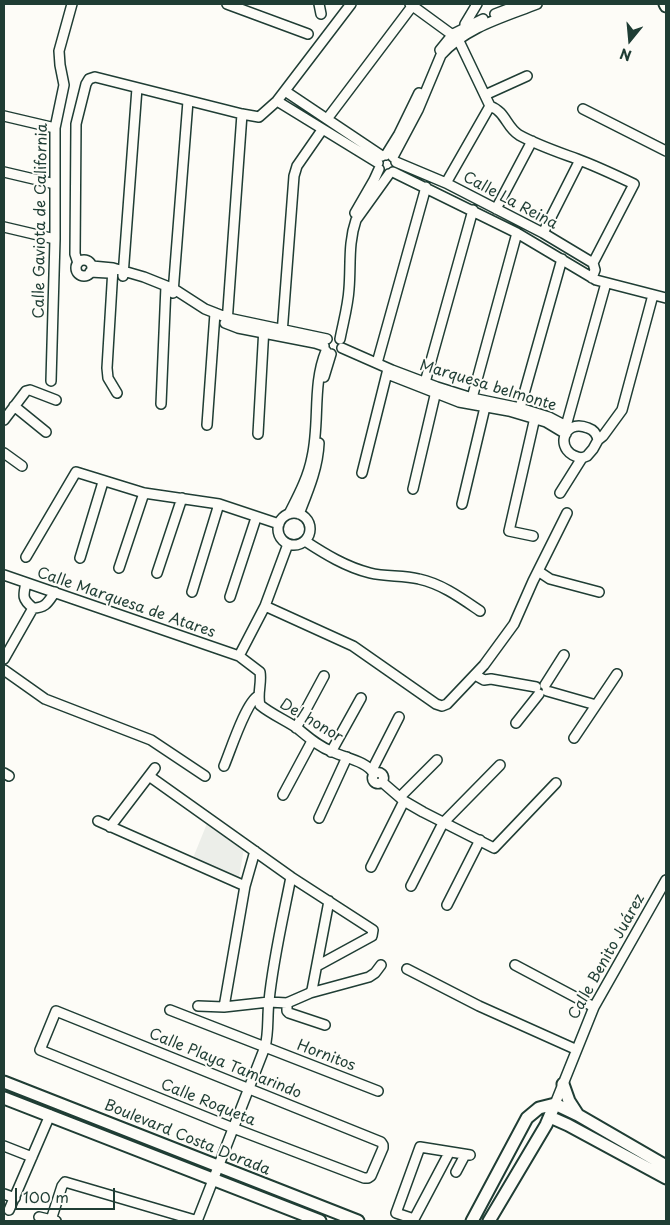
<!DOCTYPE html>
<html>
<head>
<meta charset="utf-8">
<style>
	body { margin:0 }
	#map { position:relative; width:670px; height:1225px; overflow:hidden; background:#fdfcf7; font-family:"Playpen Sans",sans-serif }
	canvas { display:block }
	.frame { position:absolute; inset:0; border:5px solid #1f3d34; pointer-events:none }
	.north { position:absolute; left:605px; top:15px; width:50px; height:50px; -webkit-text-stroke:4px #fdfcf7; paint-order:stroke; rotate:197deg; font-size:14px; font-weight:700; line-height:20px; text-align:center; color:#1f3d34 }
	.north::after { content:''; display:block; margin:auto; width:18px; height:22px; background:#1f3d34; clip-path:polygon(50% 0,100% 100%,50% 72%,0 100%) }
	.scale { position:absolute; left:15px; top:1188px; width:100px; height:22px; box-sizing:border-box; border:2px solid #1f3d34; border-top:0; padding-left:6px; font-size:15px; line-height:18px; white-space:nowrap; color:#1f3d34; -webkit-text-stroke:4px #fdfcf7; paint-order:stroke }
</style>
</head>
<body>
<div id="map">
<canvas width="670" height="1225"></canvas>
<div class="frame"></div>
<div class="north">N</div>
<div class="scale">100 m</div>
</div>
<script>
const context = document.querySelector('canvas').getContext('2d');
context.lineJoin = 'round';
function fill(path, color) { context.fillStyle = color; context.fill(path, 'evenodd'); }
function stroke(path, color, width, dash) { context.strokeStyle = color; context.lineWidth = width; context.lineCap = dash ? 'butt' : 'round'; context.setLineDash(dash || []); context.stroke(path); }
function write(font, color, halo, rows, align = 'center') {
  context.font = font + ' "Playpen Sans",sans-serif'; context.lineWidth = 4; context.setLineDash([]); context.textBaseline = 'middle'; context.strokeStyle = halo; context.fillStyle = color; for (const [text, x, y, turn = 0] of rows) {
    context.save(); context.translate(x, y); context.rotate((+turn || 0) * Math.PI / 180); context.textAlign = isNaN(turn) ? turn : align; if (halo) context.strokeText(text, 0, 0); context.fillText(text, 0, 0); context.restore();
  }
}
fill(new Path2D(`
	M208 821 244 848 239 878 193 858Z`), '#eceee9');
const minor = new Path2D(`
	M227 4 308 34
	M319 4 321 14
	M410 4 458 39 490 106C506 112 506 127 519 135 537 145 558 152 577 159 596 166 615 175 634 184L593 263
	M495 14 521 4
	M465 27V24L477 4
	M440 50 453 34 483 19
	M285 91 382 156
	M485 95 527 76
	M277 101 378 163
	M583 109 666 151
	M4 116 55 128
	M327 119 413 5
	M386 155 399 134 419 93
	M393 157 418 110 441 55C466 27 504 17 537 4
	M396 162 446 183 543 233 593 263 595 270 592 278
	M4 172 55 184
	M393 172 517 233 596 280 666 298
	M446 183 490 106
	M496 209 532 141
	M355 213 374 180 379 169
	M4 227 55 239
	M543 233 580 160
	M76 268a8 8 0 1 1 16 0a8 8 0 1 1-16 0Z
	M78 263 75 254 76 124 86 84 89 79 95 77 242 114 259 117 277 101 351 4
	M92 266 113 268 144 277 174 289 205 309 228 318 327 339
	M113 268 107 368 108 378 117 393
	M90 272 108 273
	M123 276 137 88
	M173 293 188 101
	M225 323 238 328 315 343 324 346
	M227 323 242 114
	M282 334 294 176 297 166 322 130
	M340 339C343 323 348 306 349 289 351 265 348 243 356 220L389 174
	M342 348 392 370 437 387 472 398 520 408 549 417 570 428
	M377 363 426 187
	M390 375 459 402 509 411 546 422 566 434
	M324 377 331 354
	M51 381 55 239V128L64 85 60 65 59 51 72 4
	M424 386 473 210
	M472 398 517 233
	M161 404 166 286
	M14 406 46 432
	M520 408 562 259
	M4 420 26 391 30 390 56 400
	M207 425 215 313
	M566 426 606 283
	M258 434 264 327
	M4 453 22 466
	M582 458C553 454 562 417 588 428 594 430 597 434 598 440
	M362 473 388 369
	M413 489 437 387
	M560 493 582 458 587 456 593 449 598 440 603 436 622 410 653 295
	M462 504 486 403
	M278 529a16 16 0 1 1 32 0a16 16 0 1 1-32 0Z
	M289 514C298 496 308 478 312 457 320 422 312 385 326 351
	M299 514C308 491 318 468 319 443
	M533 536 509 531 536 413
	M305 541C325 554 346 567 370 573 386 577 403 575 419 579 442 584 461 598 480 611
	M26 557 76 472 144 493 219 504 279 524
	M80 558 103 482
	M119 568 144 493
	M538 571 550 579 599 592
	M157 573 182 498
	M4 575 239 656 260 672C262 683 257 694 260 705 271 714 285 720 297 728 308 737 319 747 333 752 345 758 367 761 374 774
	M26 583C23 596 22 599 33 608 46 608 48 602 55 592
	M192 592 219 504
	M230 597 256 518
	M265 606 353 646 436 704 442 706 447 704 484 665 514 624 533 581 567 513
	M239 656 265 606 288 544
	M4 659 33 608
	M4 670 45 699 151 740 205 776
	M475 675 484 680 491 679 536 687
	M545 685 564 655
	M547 691 596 705
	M516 723 539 694
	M296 728 324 676
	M574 738 617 674
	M331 752 361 698
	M224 766C230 752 246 702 258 696
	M372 770 399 717
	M372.5 778a5.5 5.5 0 1 1 11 0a5.5 5.5 0 1 1-11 0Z
	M4 773 9 776
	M149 776 291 877 373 930 372 936 317 966
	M382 782 404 801 423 812 494 848 556 783
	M283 795 312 741
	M400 797 437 760
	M319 818 347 757
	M98 821 245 886
	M110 827 155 768
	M371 867 404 801
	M411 886 443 823 500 765
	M447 905 480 840
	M515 965 594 1007
	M407 969 479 1006 575 1049
	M310 993 312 990 329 901
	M287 1003V1011L289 1013 325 1025
	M198 1006 224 1007 269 1002 287 1003 310 993 369 977 375 973 381 965
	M224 1007 245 886 255 851
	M170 1010 378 1091
	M56 1011 381 1142 383 1145V1148L371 1176 368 1178H364L233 1128 40 1050Z
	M555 1104 594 1007 666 880
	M4 1146 32 1157
	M456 1172 465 1155
	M4 1194 15 1198
	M9 1210 50 1115
	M39 1217 56 1221
	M414 1219 396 1213 420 1147 470 1155
	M51 1220 62 1186 65 1182 198 1221
	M197 1221 265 1047C269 1032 267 1017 269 1001 273 960 283 918 291 877
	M413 1221 449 1153`);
const major = new Path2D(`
	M665 4 666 6
	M4 1082 358 1221
	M563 1084 569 1101 578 1115
	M4 1098 320 1221
	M555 1104 578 1115 666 1166
	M550 1117 568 1125 666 1178
	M472 1221 527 1118 539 1108 555 1104
	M489 1221 546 1125 555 1104`);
stroke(minor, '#1f3d34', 12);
stroke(major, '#1f3d34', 15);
stroke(minor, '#fdfcf7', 9);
stroke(major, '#fdfcf7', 11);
write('15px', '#1f3d34', '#fdfcf7', [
	["Calle La Reina",510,201,28],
	["Calle Gaviota de California",41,221,-89],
	["Marquesa belmonte",488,386,17],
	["Calle Marquesa de Atares",126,603,19],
	["Del honor",311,721,31],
	["Calle Benito Juárez",607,957,-61],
	["Hornitos",326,1056,21],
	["Calle Playa Tamarindo",225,1064,22],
	["Calle Roqueta",208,1103,22],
	["Boulevard Costa Dorada",187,1138,22]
]);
</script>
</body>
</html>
